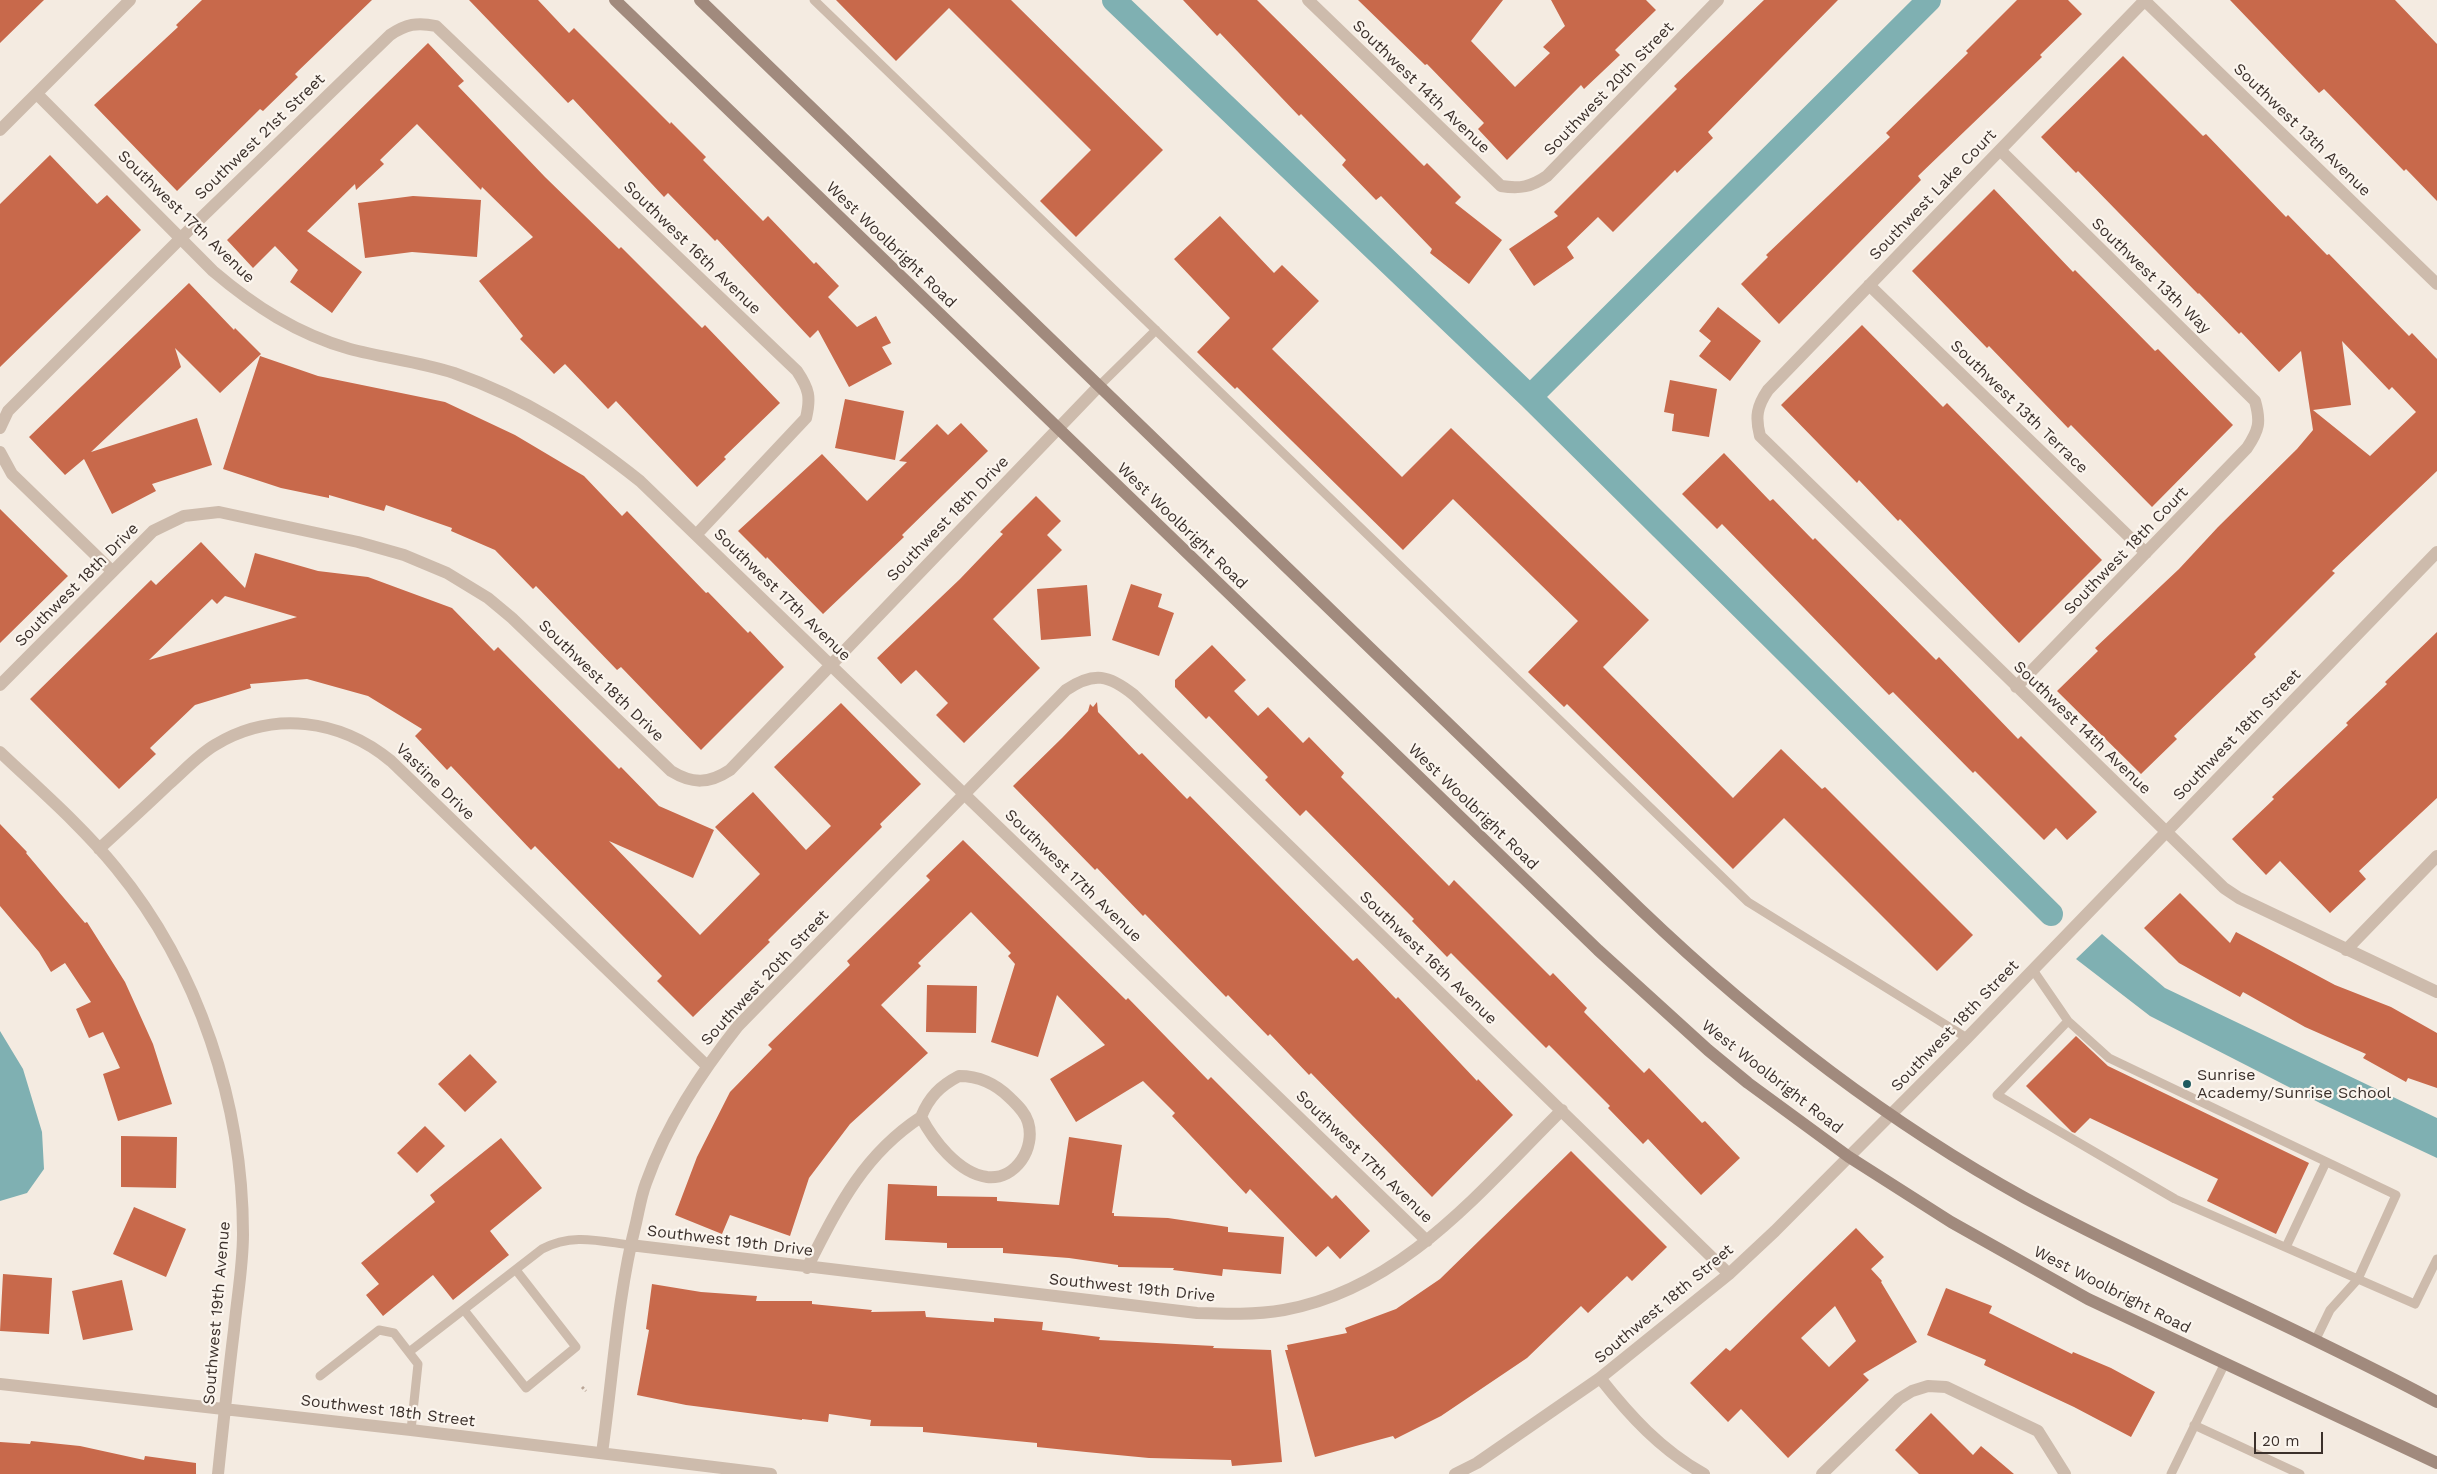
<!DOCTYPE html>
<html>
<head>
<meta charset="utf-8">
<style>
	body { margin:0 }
	#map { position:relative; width:2437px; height:1474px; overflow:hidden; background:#f4ebe1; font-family:"Work Sans",sans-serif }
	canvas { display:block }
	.scale { position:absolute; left:2254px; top:1432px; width:69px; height:22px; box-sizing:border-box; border:2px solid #3b302b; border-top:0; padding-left:6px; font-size:15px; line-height:18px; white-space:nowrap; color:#3b302b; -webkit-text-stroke:4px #fbf5ee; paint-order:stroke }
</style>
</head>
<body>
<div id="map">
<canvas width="2437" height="1474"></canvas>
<div class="scale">20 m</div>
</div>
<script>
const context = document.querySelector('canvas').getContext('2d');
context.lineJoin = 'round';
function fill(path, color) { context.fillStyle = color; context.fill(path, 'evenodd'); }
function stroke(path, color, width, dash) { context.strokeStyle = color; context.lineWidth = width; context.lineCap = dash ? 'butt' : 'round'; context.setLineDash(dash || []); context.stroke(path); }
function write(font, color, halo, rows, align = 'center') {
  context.font = font + ' "Work Sans",sans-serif'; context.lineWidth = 4.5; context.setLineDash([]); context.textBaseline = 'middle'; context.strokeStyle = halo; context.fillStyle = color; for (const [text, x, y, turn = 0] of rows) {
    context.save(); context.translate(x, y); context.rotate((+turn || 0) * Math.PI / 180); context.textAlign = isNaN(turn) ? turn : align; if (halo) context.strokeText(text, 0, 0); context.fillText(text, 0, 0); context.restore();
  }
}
fill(new Path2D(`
	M2102 934 2165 988 2437 1118V1158L2320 1103 2150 1016 2076 959Z
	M0 1031 23 1069 42 1132 44 1169 27 1193 0 1201Z`), '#7fb0b2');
stroke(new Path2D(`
	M1114 0 1530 397 2051 914
	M1530 397 1929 0`), '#7fb0b2', 24);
fill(new Path2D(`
	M0 0H44L0 43Z
	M202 0H372L295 74 298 77 263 111 260 109 177 191 94 105 178 27 176 25Z
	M469 0H538L569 33 574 28 670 124 671 122 706 157 703 160 763 221 768 216 814 264 816 262 839 286 828 297 857 327 876 316 891 343 882 347 892 364 849 387 818 330 810 338 717 239 715 241 668 193 664 197 573 99 568 103Z
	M836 0H1011L1163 150 1076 237 1040 201 1091 150 949 8 896 61Z
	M1183 0H1257L1424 166 1427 163 1461 197 1455 203 1502 240 1469 284 1430 253 1432 249 1381 196 1376 200 1342 165 1346 160 1301 114 1299 116 1220 33 1217 36Z
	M1358 0H1503L1471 41 1515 87 1550 53 1543 47 1565 26 1551 0H1646L1656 10 1615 50 1620 55 1584 89 1581 85 1507 160 1478 129 1484 123 1427 64 1425 65Z
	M1764 0H1838L1708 132 1713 138 1677 173 1675 170 1613 232 1598 217 1567 247 1574 258 1534 286 1509 249 1558 216 1554 212 1677 89 1674 86Z
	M2017 0H2068L2082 14 2040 55 2042 57 1918 176 1921 180 1779 324 1741 284 1768 257 1766 255 1890 137 1886 133 1968 53 1966 51Z
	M2230 0H2395L2437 44V201L2406 169 2404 171 2324 89 2319 93Z
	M428 43 464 81 458 86 545 177 619 249 621 247 702 328 705 325 780 403 724 457 726 459 697 487 616 401 608 409 565 364 554 374 520 339 523 336 479 281 533 237 482 187 481 190 417 124 380 160 384 164 356 190 355 184 307 231 362 272 332 313 290 282 298 270 275 246 253 268 227 240Z
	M2123 56 2203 136 2206 134 2286 217 2288 215 2327 255 2329 254 2409 336 2412 333 2437 359V471L2332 571 2335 573 2254 654 2256 657 2174 736 2177 739 2141 774 2057 691 2098 651 2095 648 2179 569 2218 527 2297 449 2313 430 2301 351 2279 372 2241 332 2239 334 2199 293 2198 294 2078 171 2076 173 2041 137ZM2342 341 2389 390 2392 387 2416 412 2370 456 2313 410 2351 405Z
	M50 155 97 204 107 195 141 230 0 367V204Z
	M1994 189 2073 272 2075 270 2155 351 2158 349 2233 425 2152 507 2071 425 2068 428 1989 346 1987 348 1912 271Z
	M413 196 481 200 477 257 412 252 365 258 358 203Z
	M1220 216 1274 273 1282 265 1319 301 1272 349 1402 477 1451 428 1649 620 1603 667 1733 798 1781 749 1822 789 1825 787 1973 935 1937 971 1784 818 1733 869 1567 704 1564 707 1528 672 1578 621 1453 499 1403 550 1237 387 1235 389 1197 352 1230 318 1174 259Z
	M189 283 234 330 235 328 261 354 220 393 175 348 181 367 91 452 197 418 212 465 152 484 156 491 112 514 84 459 65 475 29 437Z
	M1718 307 1761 341 1730 381 1699 356 1711 341 1699 331Z
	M1862 325 1943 407 1947 403 2102 560 2019 643 1900 519 1898 521 1859 480 1857 483 1781 405Z
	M260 356 318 376 445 402 515 435 584 476 622 516 627 511 706 593 708 592 748 633 750 631 784 667 701 750 621 667 617 670 536 586 533 589 495 550 451 531 452 528 386 505 384 511 329 495V498L281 488 223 469Z
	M1670 380 1717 389 1709 437 1672 431 1674 414 1664 412Z
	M845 399 904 411 895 460 835 448Z
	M961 423 988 451 902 535 904 537 823 614 767 557 766 559 738 531 822 454 867 501 907 462 899 461 937 424 948 435Z
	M1724 453 1770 501 1773 499 1813 540 1815 538 1936 660 1939 657 2018 739 2021 736 2097 812 2067 840 2056 828 2044 840 1975 771 1973 773 1893 692 1889 695 1722 524 1717 529 1682 494Z
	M1036 496 1061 521 1047 535 1062 550 993 619 1040 668 964 743 936 715 948 703 916 670 901 684 877 658 960 579 1003 534 1000 532Z
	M0 509 68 576 0 643Z
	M201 542 245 588 255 553 318 571 368 577 452 608 494 651 498 647 619 769 621 767 659 806 714 830 693 878 609 841 700 935 760 874 715 827 753 792 806 850 831 826 774 767 841 703 921 784 880 824 882 827 768 940 770 942 693 1017 657 981 662 976 535 846 531 850 451 766 447 770 415 736 422 729 368 696 307 679 250 684 251 688 195 705 150 748 156 754 119 789 30 699 151 580 156 585ZM225 596 297 617 149 660 212 599 217 604Z
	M1131 584 1162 594 1158 607 1174 613 1159 656 1112 640Z
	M1087 585 1091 636 1041 640 1037 589Z
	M2437 632V798L2359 871 2366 879 2330 913 2280 861 2266 875 2232 839 2274 799 2272 797 2348 725 2346 723 2387 684 2385 682Z
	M1212 645 1246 680 1234 691 1258 716 1268 707 1303 743 1309 737 1344 773 1341 777 1449 886 1454 880 1550 976 1553 973 1587 1008 1584 1012 1644 1073 1649 1068 1702 1123 1705 1121 1740 1158 1701 1195 1648 1139 1643 1144 1608 1108 1610 1106 1549 1045 1546 1048 1451 953 1447 957 1412 921 1414 919 1306 810 1300 816 1265 780 1268 777 1209 716 1206 719 1175 687V680Z
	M1097 702 1098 712 1139 755 1142 753 1187 799 1190 796 1353 961 1357 958 1396 999 1398 997 1477 1081 1478 1079 1513 1115 1432 1197 1311 1073 1309 1075 1270 1034 1268 1036 1228 995 1226 997 1145 914 1143 916 1097 868 1095 870 1013 786 1062 738 1088 711 1090 704 1093 707Z
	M0 824 27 852 26 853 85 923 87 922 125 982 153 1044 172 1104 118 1121 103 1074 120 1068 103 1032 89 1038 76 1009 91 1002 65 963 51 972 39 952 0 906Z
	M963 840 1126 1000 1128 998 1208 1080 1211 1077 1332 1199 1336 1195 1370 1231 1340 1259 1328 1246 1316 1257 1250 1189 1246 1194 1172 1116 1175 1113 1143 1081 1076 1122 1050 1079 1105 1045 1057 995 1038 1057 991 1042 1015 964 1008 956 1011 953 971 912 918 963 921 966 881 1005 928 1053 850 1124 809 1178 790 1236 730 1215 722 1234 675 1215 697 1157 730 1092 772 1049 768 1045 850 965 847 961 930 880 926 876Z
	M2180 893 2230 943 2236 932 2335 985 2391 1007 2437 1033V1088L2408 1078 2406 1082 2363 1058 2366 1054 2305 1027 2243 992 2240 997 2179 963 2144 928Z
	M927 985 977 986 976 1033 926 1032Z
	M2076 1036 2108 1066 2309 1163 2276 1234 2207 1201 2218 1179 2090 1118 2075 1133 2072 1132 2026 1086Z
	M470 1054 497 1082 465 1112 438 1084Z
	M425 1126 445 1146 417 1173 397 1153Z
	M121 1136 177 1137 176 1188 121 1187Z
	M1069 1137 1122 1145 1112 1213H1114V1216L1168 1218 1228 1227V1232L1284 1237 1281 1274 1223 1269 1222 1276 1173 1270 1174 1268 1118 1267V1265L1069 1258 1003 1253V1248H947V1243L885 1240 888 1184 937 1186V1196L997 1197V1201L1059 1205Z
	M501 1138 542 1188 490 1231 509 1255 453 1300 433 1275 383 1316 366 1295 379 1284 361 1263 435 1202 430 1195Z
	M1571 1151 1667 1247 1632 1281 1627 1276 1588 1313 1581 1306 1527 1358 1441 1416 1395 1439 1393 1436 1315 1457 1285 1350H1288L1287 1345 1347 1333 1345 1328 1396 1309 1440 1279Z
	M134 1207 186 1229 166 1277 113 1254Z
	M1856 1228 1884 1257 1871 1269 1882 1281 1881 1282 1917 1342 1863 1374 1869 1380 1788 1458 1741 1409 1728 1422 1690 1383 1726 1348 1730 1351ZM1835 1306 1856 1341 1829 1367 1801 1338Z
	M3 1274 52 1278 49 1334 0 1331Z
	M122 1280 133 1330 83 1340 72 1291Z
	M652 1284 701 1292 757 1296 756 1301H812V1304L872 1310 871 1312 925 1311 926 1317 994 1322V1318L1043 1322 1042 1330 1100 1337 1099 1340 1214 1346 1213 1348 1271 1350 1282 1462 1232 1466 1231 1460 1149 1458 1086 1452 1037 1447V1443L923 1432V1427L870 1426 871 1420 829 1414 828 1422 802 1419V1420L686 1405 637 1395 649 1330 646 1329Z
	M1946 1288 1992 1306 1989 1313 2072 1354 2073 1352 2111 1368 2155 1392 2131 1437 2074 1407 1984 1365 1986 1360 1927 1335Z
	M1931 1413 1973 1455 1981 1446 2014 1474H1919L1895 1450Z
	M31 1441 80 1446 144 1460 145 1456 196 1463V1474H0V1442L30 1444Z`), '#c8694b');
stroke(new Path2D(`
	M582 1387 586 1391`), '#b9a596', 3, [2.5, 2.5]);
stroke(new Path2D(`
	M814 0 1748 902 1967 1038
	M1099 386 1156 330
	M2033 970 2068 1021 1997 1095 2175 1199 2415 1304 2437 1259
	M2068 1021 2109 1058 2396 1195 2358 1279 2330 1310 2315 1341
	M2286 1247 2326 1162
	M464 1310 526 1388 576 1347 516 1270
	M409 1352 542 1249C572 1233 599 1241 630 1245
	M320 1376 379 1330 394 1333 418 1364 411 1430
	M2194 1425 2300 1474
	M2171 1474 2225 1363`), '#cdbbac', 9);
stroke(new Path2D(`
	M1308 0 1501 186C1520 189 1531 187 1547 176L1718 0
	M2144 0 2437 284
	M2145 0 1768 390C1757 406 1755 417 1760 436L2224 888 2239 898 2437 992
	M37 94 213 271C254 306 297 334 350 349 384 358 420 362 454 373 525 398 581 434 640 481L1427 1241
	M0 130 130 0
	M2000 150 2255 401C2261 422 2259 430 2247 448L2016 687
	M1869 285 2146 553
	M0 428 8 411 203 216 390 35C406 24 417 22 436 26L797 371C809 389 811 397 806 418L696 535
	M0 452 12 474 112 571
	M0 685 153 531 184 516 219 512 358 542 404 555 447 573 488 598 512 618 671 771C692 784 709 784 730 770L1099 386
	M0 752C39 789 82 826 116 868 199 969 243 1105 243 1234 243 1266 237 1298 234 1330 228 1378 223 1426 218 1474
	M99 849C123 827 146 806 169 784 184 771 198 755 215 745 273 710 340 719 391 761L707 1066
	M2346 950 2437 856
	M959 1076C979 1076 996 1084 1010 1098 1017 1105 1025 1112 1028 1122 1036 1148 1016 1180 987 1177 958 1173 933 1140 921 1117 929 1097 940 1086 959 1076Z
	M630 1245 1197 1313C1226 1314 1255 1315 1284 1310 1402 1289 1481 1190 1562 1110
	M807 1268C838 1207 863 1155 921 1117
	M1600 1378C1630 1416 1661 1450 1704 1474
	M0 1384 411 1430 771 1474
	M602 1453C613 1376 617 1298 636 1223 639 1210 641 1196 646 1183 667 1124 700 1074 738 1026L1066 690C1094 671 1109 675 1134 695L1729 1274
	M1455 1474 1477 1463 1600 1378 1729 1274 1775 1231 1967 1038 2437 552
	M1822 1474 1899 1399 1912 1391 1928 1386 1946 1387 2038 1431 2065 1474`), '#cdbbac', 12);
stroke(new Path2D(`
	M615 0 1598 950 1708 1050 1748 1083 1849 1157 1951 1222 2088 1299 2437 1463
	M700 0 1640 909C1756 1020 1884 1120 2025 1198 2160 1271 2302 1329 2437 1402`), '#a18a7d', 12);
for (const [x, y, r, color] of [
	[2187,1084,5,"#1f5a5e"]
]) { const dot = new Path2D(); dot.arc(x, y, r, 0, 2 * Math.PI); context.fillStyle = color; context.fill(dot); stroke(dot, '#fbf5ee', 2); }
write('16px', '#3b302b', '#fbf5ee', [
	["Southwest 14th Avenue",1421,87,44],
	["Southwest 20th Street",1609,89,-46],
	["Southwest 13th Avenue",2302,130,44],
	["Southwest 21st Street",260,137,-44],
	["Southwest Lake Court",1933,195,-46],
	["Southwest 17th Avenue",186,217,44],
	["West Woolbright Road",891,245,44],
	["Southwest 16th Avenue",692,248,44],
	["Southwest 13th Way",2151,276,44],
	["Southwest 13th Terrace",2019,407,44],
	["Southwest 18th Drive",948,519,-46],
	["West Woolbright Road",1182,526,44],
	["Southwest 18th Court",2126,551,-46],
	["Southwest 18th Drive",77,585,-45],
	["Southwest 17th Avenue",782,595,44],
	["Southwest 18th Drive",601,681,44],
	["Southwest 14th Avenue",2082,728,44],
	["Southwest 18th Street",2237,735,-46],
	["Vastine Drive",435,782,44],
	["West Woolbright Road",1473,807,44],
	["Southwest 17th Avenue",1073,876,44],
	["Southwest 16th Avenue",1428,958,44],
	["Southwest 20th Street",765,978,-47],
	["Southwest 18th Street",1955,1026,-46],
	["West Woolbright Road",1772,1077,38],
	["Southwest 17th Avenue",1364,1157,44],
	["Southwest 19th Drive",730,1241,7],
	["Southwest 19th Drive",1132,1288,6],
	["West Woolbright Road",2112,1290,27],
	["Southwest 18th Street",1664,1304,-40],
	["Southwest 19th Avenue",217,1313,-85],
	["Southwest 18th Street",388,1411,7]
]);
write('16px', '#3b302b', '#fbf5ee', [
	["Sunrise",2197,1075],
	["Academy/Sunrise School",2197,1093]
], 'left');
</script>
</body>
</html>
